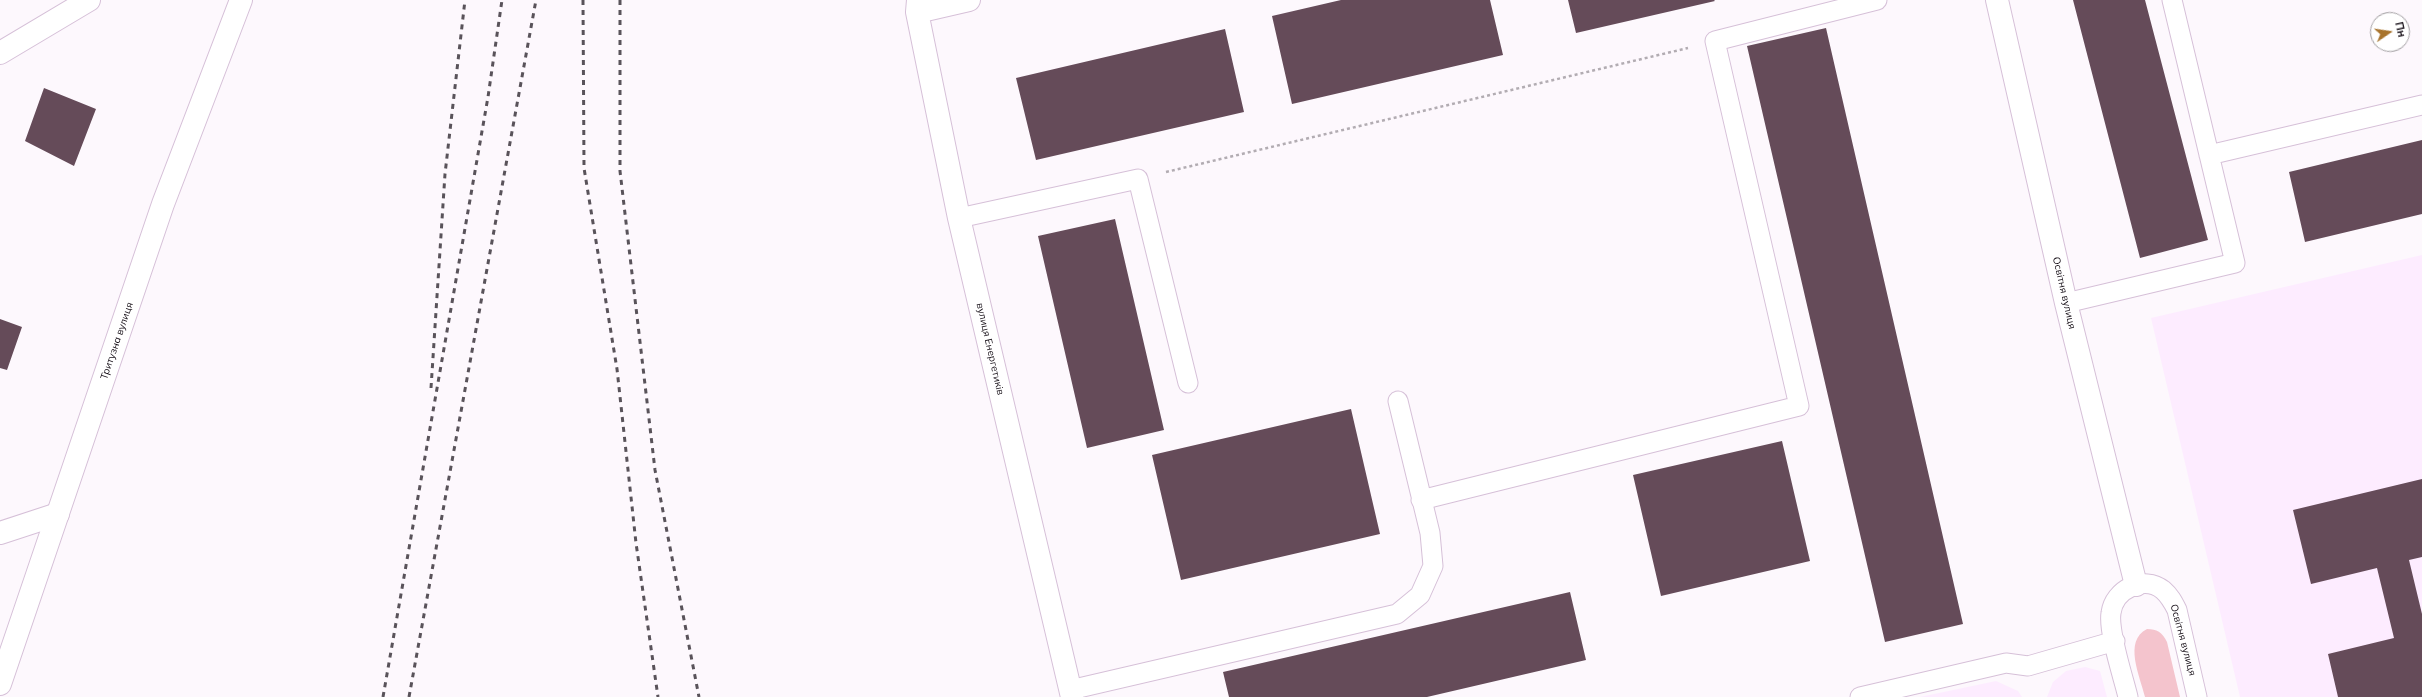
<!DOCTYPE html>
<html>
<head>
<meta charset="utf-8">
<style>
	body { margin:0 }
	#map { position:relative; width:2422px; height:697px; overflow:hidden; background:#fdf8fd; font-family:Mulish,sans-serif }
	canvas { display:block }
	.north { position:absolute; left:2370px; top:12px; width:40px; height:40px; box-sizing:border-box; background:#fff; border:1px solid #a19ea1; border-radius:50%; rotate:77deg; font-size:11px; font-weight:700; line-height:16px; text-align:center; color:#130c14 }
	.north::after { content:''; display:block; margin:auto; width:14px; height:18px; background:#a8742d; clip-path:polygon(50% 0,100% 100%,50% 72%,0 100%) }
</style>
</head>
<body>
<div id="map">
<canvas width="2422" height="697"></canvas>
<div class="north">Пн</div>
</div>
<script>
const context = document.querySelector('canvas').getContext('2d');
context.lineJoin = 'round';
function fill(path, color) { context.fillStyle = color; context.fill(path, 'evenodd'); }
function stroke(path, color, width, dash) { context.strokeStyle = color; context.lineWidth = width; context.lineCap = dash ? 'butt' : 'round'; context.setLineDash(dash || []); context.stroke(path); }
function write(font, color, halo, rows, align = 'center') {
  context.font = font + ' Mulish,sans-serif'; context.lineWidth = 4; context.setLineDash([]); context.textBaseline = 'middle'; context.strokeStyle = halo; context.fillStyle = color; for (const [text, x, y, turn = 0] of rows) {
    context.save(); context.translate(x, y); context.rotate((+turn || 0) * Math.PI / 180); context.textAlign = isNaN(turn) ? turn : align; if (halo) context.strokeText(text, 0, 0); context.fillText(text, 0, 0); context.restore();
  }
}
fill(new Path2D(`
	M2422 255V697H2240L2151 318Z
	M2085 667 2100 671 2107 697H2047L2053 682 2066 671Z
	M1996 681 2018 691 2022 697H1920Z`), '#fdecff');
fill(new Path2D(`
	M2147 629C2157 629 2162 632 2167 642L2180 697H2145C2140 676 2123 641 2147 629Z`), '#f4c4cd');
fill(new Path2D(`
	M1341 0H1490L1503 55 1292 104 1272 16Z
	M1568 0H1714L1715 1 1576 33Z
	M2073 0H2145L2208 240 2140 258Z
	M1826 28 1963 624 1885 642 1747 46Z
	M1225 29 1244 112 1036 160 1016 78Z
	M44 88 96 109 74 166 25 141Z
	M2422 140V214L2305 242 2289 172Z
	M1115 219 1164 430 1087 448 1038 236Z
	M0 319 22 327 7 370 0 368Z
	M1351 409 1380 534 1181 580 1152 455Z
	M1782 441 1810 561 1661 596 1633 475Z
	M2422 479V557L2409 560 2422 614V697H2338L2328 654 2394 638 2377 568 2311 584 2293 510Z
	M1570 592 1586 660 1427 697H1229L1223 672Z`), '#654b59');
const service = new Path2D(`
	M2209 155 2422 105
	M959 218 1138 179 1188 383
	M2066 303 2235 263 2172 0
	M1421 500 1799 406 1715 41 1877 0
	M1070 690 1397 614 1420 595 1433 566 1430 533 1398 401
	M1860 697 2006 663 2028 666 2115 641
	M2128 697C2123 676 2108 632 2111 613 2114 589 2144 575 2163 590 2170 596 2173 602 2177 610L2197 697`);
const minor = new Path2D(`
	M918 0 917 12 959 218 1072 697
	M1997 0 2066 303 2136 585
	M917 12 969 0
	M0 53 89 0
	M0 533 58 514`);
const tertiary = new Path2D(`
	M0 684 163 204 241 0`);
stroke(service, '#d6c0d8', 21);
stroke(minor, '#d6c0d8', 24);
stroke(tertiary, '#d6c0d8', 24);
stroke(new Path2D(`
	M1166 172 1688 48`), '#b2acb2', 2.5, [3, 3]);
stroke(service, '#fff', 19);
stroke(minor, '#fff', 22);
stroke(tertiary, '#fff', 22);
stroke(new Path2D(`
	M583 0 584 168 617 369 636 543 658 697
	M620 0V171L655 470 699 697
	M431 388 445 174 465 0
	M383 697 488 97 502 0
	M409 697 536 0`), '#59535a', 3, [5, 5]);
write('10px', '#130c14', '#fff', [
	["Освітня вулиця",2064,293,77],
	["Тритузна вулиця",117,341,-71],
	["вулиця Енергетиків",990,349,77],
	["Освітня вулиця",2183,640,75]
]);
</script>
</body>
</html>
